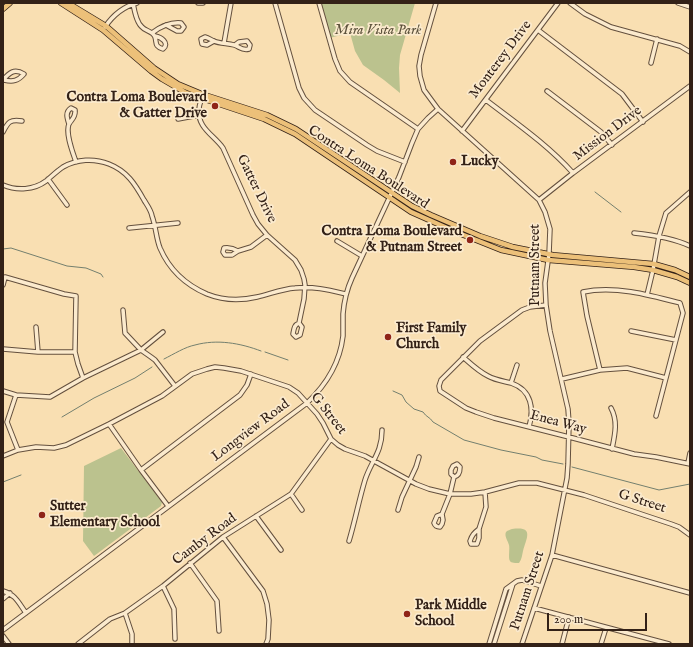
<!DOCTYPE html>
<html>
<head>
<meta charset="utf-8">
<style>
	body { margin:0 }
	#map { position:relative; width:693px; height:647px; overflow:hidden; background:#f9dfb2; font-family:"IM FELL English",serif }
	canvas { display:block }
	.frame { position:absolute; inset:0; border:4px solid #332117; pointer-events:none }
	.scale { position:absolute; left:547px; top:613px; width:100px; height:18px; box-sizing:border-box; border:2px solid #332117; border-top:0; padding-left:5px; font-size:12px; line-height:14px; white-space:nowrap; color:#332117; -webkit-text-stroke:3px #fbeacd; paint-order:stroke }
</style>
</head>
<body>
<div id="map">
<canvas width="693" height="647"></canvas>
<div class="frame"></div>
<div class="scale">200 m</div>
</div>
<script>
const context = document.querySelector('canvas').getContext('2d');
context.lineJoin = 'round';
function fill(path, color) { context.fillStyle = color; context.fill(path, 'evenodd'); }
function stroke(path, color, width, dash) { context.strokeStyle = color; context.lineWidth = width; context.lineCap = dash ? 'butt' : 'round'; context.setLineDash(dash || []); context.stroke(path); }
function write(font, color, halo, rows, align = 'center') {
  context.font = font + ' "IM FELL English",serif'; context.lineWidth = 3.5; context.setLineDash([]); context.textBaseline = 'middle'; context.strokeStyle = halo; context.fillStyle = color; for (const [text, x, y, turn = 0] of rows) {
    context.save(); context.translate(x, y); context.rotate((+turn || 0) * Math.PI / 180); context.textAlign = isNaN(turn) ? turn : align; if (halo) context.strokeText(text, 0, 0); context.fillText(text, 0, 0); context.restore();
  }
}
fill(new Path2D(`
	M319 3H415L400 55 399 68 400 93 384 80 363 65 355 51 350 33 329 38Z
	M121 448 162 502 161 506 94 556 83 541 84 466Z
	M512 529C534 526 527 537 523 551 522 555 522 559 519 563 516 563 511 563 510 561 508 559 510 548 509 545 508 541 504 536 506 532 508 530 510 530 512 529Z`), '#bbc28e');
stroke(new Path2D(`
	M595 192 621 212
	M3 249 11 248 67 266 86 268 101 274 103 277
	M265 352 288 360
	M164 359C174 354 185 347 195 345 217 339 240 343 261 351
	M393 391 402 395 406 402 414 409 423 412C426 417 430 417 433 422L464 440 501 450 536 457 542 460 563 464
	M62 417 94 398 135 378 152 367
	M572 467 659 490 690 484
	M3 482 21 475`), '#737f6e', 1);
const minor = new Path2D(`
	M133 3C134 9 137 23 142 27 145 31 153 31 155 37 157 43 154 46 163 49 170 43 161 37 155 36
	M198 3H203
	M275 3 299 88 304 98 315 110 367 145 377 151 405 162
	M319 3 335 59 340 71 350 82 418 129
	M436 3 421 55 419 66 420 76 424 90 438 109 539 200 545 212 550 229 549 254 545 283 546 305 550 331 568 409 569 423 568 464 567 478 552 555 522 644
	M570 3 585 14 611 27 680 46 690 52
	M678 3 690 7
	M105 27C113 15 122 7 137 3
	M538 30 622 94 643 122
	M152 33C160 27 171 22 181 23L184 27 181 31H177L166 25
	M214 41 207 45 202 44 201 39 205 37C209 38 211 40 214 41 220 44 228 43 234 45 240 47 242 51 249 49L250 45 247 41 239 42 235 45
	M224 43 231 3
	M651 63 657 39
	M3 80C9 73 14 68 24 74 18 81 13 82 4 80
	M547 91 601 132 612 145
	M202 97C201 101 199 105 199 109 197 128 214 135 223 148L253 215 258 224 267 235 295 260 301 270 304 279 305 285 304 299 299 323C294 325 294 329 293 334L296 337 300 335 302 327 299 323
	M486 100C516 123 548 145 573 173
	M178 119 199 115
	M69 124C67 118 65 112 71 108L75 110C76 117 72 119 69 124 65 133 73 153 76 162
	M462 131 558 3
	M3 132C8 122 10 119 22 121
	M48 179 67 205
	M3 185C17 191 34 190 46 181 52 176 57 171 63 167 77 159 94 158 109 164 127 171 135 184 144 200 147 205 151 210 152 216 156 227 156 238 160 248 169 269 186 285 207 294 222 300 240 301 257 297 270 294 282 289 295 288 313 286 329 290 346 294
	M539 200 573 173 690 86
	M129 228 178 223
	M634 233C653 235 673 238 690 246
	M337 241 362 256
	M238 251C233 248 230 247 224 248L223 252 225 255H232L238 251 251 247 267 235
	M3 285 5 277 64 294 76 296 75 352 78 364 83 378
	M647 295 653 270 659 236 666 213 690 192
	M546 305 530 307 522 310 480 341 441 380 439 386 440 391 466 408 476 412 494 418 569 437 634 454 656 457 690 464
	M123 310 125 333 141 350 151 357 155 360 175 386
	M36 327 38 352
	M631 331 676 340
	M3 349 38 352H75
	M463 357C471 364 478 371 488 376 495 380 503 381 511 383 532 390 534 409 529 427
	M600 370 587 316 583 292C614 285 650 295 680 303L683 313 656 416
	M562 379 600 370 627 368 666 378
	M511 383 517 365
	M3 391 16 395 50 397 83 378 141 350 163 332
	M16 395 7 422 18 450
	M611 408C618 421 615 434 612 449
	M109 424 141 470 168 506
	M3 456 18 450 36 447 54 448 66 445 109 424 162 396 192 374 207 369 215 367 224 368 241 371 289 387 298 393 317 414 323 423 331 439 338 445 345 449 365 456 416 484 429 489 450 494H471L485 492 519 483H537L584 495 671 524 679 527 690 535
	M688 463 690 453
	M457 464 460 467C460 472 459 476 454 477L451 474V470L453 466Z
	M141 470 240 395 247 385 251 374
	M291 494 302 510
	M398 510 402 497 416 467 419 457
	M442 514 437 516 434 523C435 526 437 527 440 527L442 524 443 520 442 514 450 494 454 477
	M256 516 281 550
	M479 529C474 533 472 535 470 541L471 544H477L479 538V529L486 507 485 492
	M223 537 263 591 267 604 269 620 268 639 266 644
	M349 541C355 521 359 500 365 480 371 461 382 453 382 430
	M552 555 690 593
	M190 563 217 601 219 631
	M163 586 174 609 175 639
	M3 591C16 595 18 602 26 613
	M3 599 10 593
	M534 608 669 644
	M125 613 132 634V644
	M3 630 307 403C326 385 340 362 343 336 343 328 343 321 343 314 344 301 347 289 352 278L399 177 412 143 418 129 428 118 438 109
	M3 636 9 644
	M78 644 110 619 125 613 163 586 223 537 291 494 331 439
	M489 644 506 589 517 581 522 580 541 586
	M494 644 513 584
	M562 644 569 617
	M601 644 606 628`);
const major = new Path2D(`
	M61 3 103 30 151 71 162 79 186 93 264 119 295 134 411 212 456 232 501 250 548 260 634 267 653 270 677 277 690 283
	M68 3 106 26 154 68 178 84 202 94 267 115 296 129 412 206 431 215 480 236 513 247 553 255 654 264 675 270 690 277
	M3 9 10 3`);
stroke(minor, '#64503e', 5.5);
stroke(major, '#332117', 6);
stroke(minor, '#fbeacd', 3.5);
stroke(major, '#ecc079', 4.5);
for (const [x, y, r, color] of [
	[215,106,4,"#8f2418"],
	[453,162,4,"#8f2418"],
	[470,240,4,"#8f2418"],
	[388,337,4,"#8f2418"],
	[42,515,4,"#8f2418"],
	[407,614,4,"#8f2418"]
]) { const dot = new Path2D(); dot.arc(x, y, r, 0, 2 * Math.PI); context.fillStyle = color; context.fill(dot); stroke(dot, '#fbeacd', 1.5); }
write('italic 14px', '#5c513b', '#fbeacd', [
	["Mira Vista Park",378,31]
]);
write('14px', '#332117', '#fbeacd', [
	["Monterey Drive",501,60,-53],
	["Mission Drive",608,134,-37],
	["Contra Loma Boulevard",368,168,33],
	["Gatter Drive",256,189,64],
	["Putnam Street",536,265,-90],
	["G Street",328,414,52],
	["Enea Way",558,423,15],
	["Longview Road",251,431,-37],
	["G Street",642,502,18],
	["Camby Road",205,540,-37],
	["Putnam Street",528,591,-72]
]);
write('bold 14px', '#332117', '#fbeacd', [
	["Contra Loma Boulevard",207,98,"right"],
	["& Gatter Drive",207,114,"right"],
	["Lucky",461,162],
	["Contra Loma Boulevard",462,232,"right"],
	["& Putnam Street",462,248,"right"],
	["First Family",396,329],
	["Church",396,345],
	["Sutter",50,507],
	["Elementary School",50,523],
	["Park Middle",415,606],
	["School",415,622]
], 'left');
</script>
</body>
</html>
